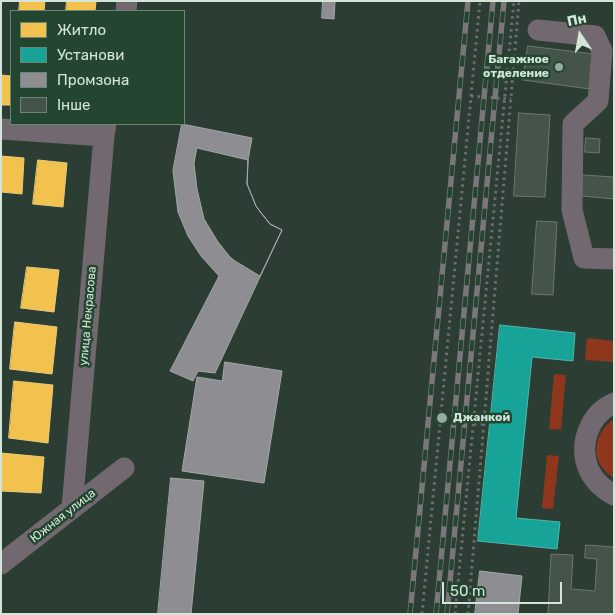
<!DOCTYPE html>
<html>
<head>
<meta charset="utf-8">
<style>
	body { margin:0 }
	#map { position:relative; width:615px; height:615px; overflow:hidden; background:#2c3e33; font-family:Rubik,sans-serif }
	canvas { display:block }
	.frame { position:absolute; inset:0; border:2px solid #d2e5d8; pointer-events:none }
	.legend { position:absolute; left:10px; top:10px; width:175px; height:115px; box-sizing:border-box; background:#244631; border:1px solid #6a8674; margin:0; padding:6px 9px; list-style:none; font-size:15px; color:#d2e5d8 }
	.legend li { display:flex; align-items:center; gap:10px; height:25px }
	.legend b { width:25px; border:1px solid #6a8674 }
	.north { position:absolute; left:555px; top:10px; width:50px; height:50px; -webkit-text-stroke:4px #244631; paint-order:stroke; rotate:348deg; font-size:14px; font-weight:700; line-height:20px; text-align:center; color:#d2e5d8 }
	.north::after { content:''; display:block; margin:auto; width:18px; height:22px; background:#d2e5d8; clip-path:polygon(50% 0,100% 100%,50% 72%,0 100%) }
	.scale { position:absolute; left:442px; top:582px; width:120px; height:22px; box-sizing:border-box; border:2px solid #d2e5d8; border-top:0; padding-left:6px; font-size:15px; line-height:18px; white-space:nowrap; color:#d2e5d8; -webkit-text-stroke:4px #244631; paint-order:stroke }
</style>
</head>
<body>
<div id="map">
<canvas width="615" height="615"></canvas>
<div class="frame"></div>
<ul class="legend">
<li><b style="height:14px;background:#f2c14e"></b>Житло</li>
<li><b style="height:14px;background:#17a398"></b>Установи</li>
<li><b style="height:14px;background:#8d8d92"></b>Промзона</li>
<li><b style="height:14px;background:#45544b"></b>Інше</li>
</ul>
<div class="north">Пн</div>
<div class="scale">50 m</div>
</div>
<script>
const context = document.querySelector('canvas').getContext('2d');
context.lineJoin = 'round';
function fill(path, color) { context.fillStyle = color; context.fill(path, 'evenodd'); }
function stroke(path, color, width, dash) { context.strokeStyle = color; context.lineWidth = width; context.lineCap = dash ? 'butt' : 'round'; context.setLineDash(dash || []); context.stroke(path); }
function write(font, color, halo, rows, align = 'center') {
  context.font = font + ' Rubik,sans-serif'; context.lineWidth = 5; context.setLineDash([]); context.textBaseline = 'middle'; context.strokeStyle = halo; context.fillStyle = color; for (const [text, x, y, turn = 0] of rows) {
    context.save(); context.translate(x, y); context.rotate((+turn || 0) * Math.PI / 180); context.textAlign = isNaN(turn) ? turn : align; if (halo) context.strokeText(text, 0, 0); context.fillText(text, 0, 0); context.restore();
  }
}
fill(new Path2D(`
	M587 338 614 341V362L585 360Z
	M554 374 566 375 561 430 549 429Z
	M614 419V478C589 463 592 434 614 419Z
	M547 455 559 456 553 509 542 508Z`), '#8f371c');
const homes = new Path2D(`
	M20 1H45L44 11H19Z
	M67 1H96L95 11H66Z
	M1 75 11 76V105H1Z
	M1 156 24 158 22 194 1 192Z
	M38 160 67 163 63 207 33 204Z
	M27 267 59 270 54 312 21 308Z
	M15 322 57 327 52 374 10 369Z
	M14 381 53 385 48 443 9 438Z
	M1 453 44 457 41 493 1 491Z`);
fill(homes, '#f2c14e');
stroke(homes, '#e8cc77', 1);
const public = new Path2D(`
	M500 325 575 333 573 361 532 357 516 518 560 522 557 549 478 541Z`);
fill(public, '#17a398');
stroke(public, '#4fb7ab', 1);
const industry = new Path2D(`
	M323 1H335L334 19 322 18Z
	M182 124 252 138 248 160 247 184 256 206 261 213 270 224 282 230 215 373 198 371 193 381 170 371 219 276 201 256 188 236 178 212 173 171Z
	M197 148 248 160 247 184 256 206 270 224 282 230 260 276 235 261 230 257 218 242 204 219 197 189 194 164Z
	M225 362 282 371 264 483 182 471 197 377 222 381Z
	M171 478 204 481 191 614H158Z
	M480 571 522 576 518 614H475Z`);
fill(industry, '#8d8d92');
stroke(industry, '#a2a7a7', 1);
const building = new Path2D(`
	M528 46 594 54 590 89 523 80Z
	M519 113 550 115 545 197 514 196Z
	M586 138 600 139 599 153 585 152Z
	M583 175 614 177V199L582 196Z
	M537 221 557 222 553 295 532 294Z
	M586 545 614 547V614H548L551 554 573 555 571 589 595 591 597 559 585 558Z`);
fill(building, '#45544b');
stroke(building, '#69796f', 1);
stroke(new Path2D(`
	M471 96 511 99
	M474 424H484
	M422 614 480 1
	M455 614 514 1
	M468 614 519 1`), '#6d6c6e', 3, [2.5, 4]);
stroke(new Path2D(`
	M126 11 127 1
	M538 30 595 36 602 51 598 101 573 124 572 210 584 258 614 259
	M1 129 104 136
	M614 403C589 414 578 445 589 470 594 481 603 489 614 495
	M72 508 104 136 106 124
	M1 564 124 468`), '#72686f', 21);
const rail = new Path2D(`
	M410 614 468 1
	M436 614 493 1
	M447 614 504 1`);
stroke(rail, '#79777a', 5.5);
stroke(rail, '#244631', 4, [11]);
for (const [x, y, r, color] of [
	[559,67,5,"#98ab9e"],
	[442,418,6,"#98ab9e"]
]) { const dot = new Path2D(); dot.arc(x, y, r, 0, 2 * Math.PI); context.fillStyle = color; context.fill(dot); stroke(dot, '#244631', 2); }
write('bold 12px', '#d2e5d8', '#244631', [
	["Багажное",549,60],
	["отделение",549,74],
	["Джанкой",453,418,"left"]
], 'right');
write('12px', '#d2e5d8', '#244631', [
	["улица Некрасова",88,316,-85],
	["Южная улица",63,516,-38]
]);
</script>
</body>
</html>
